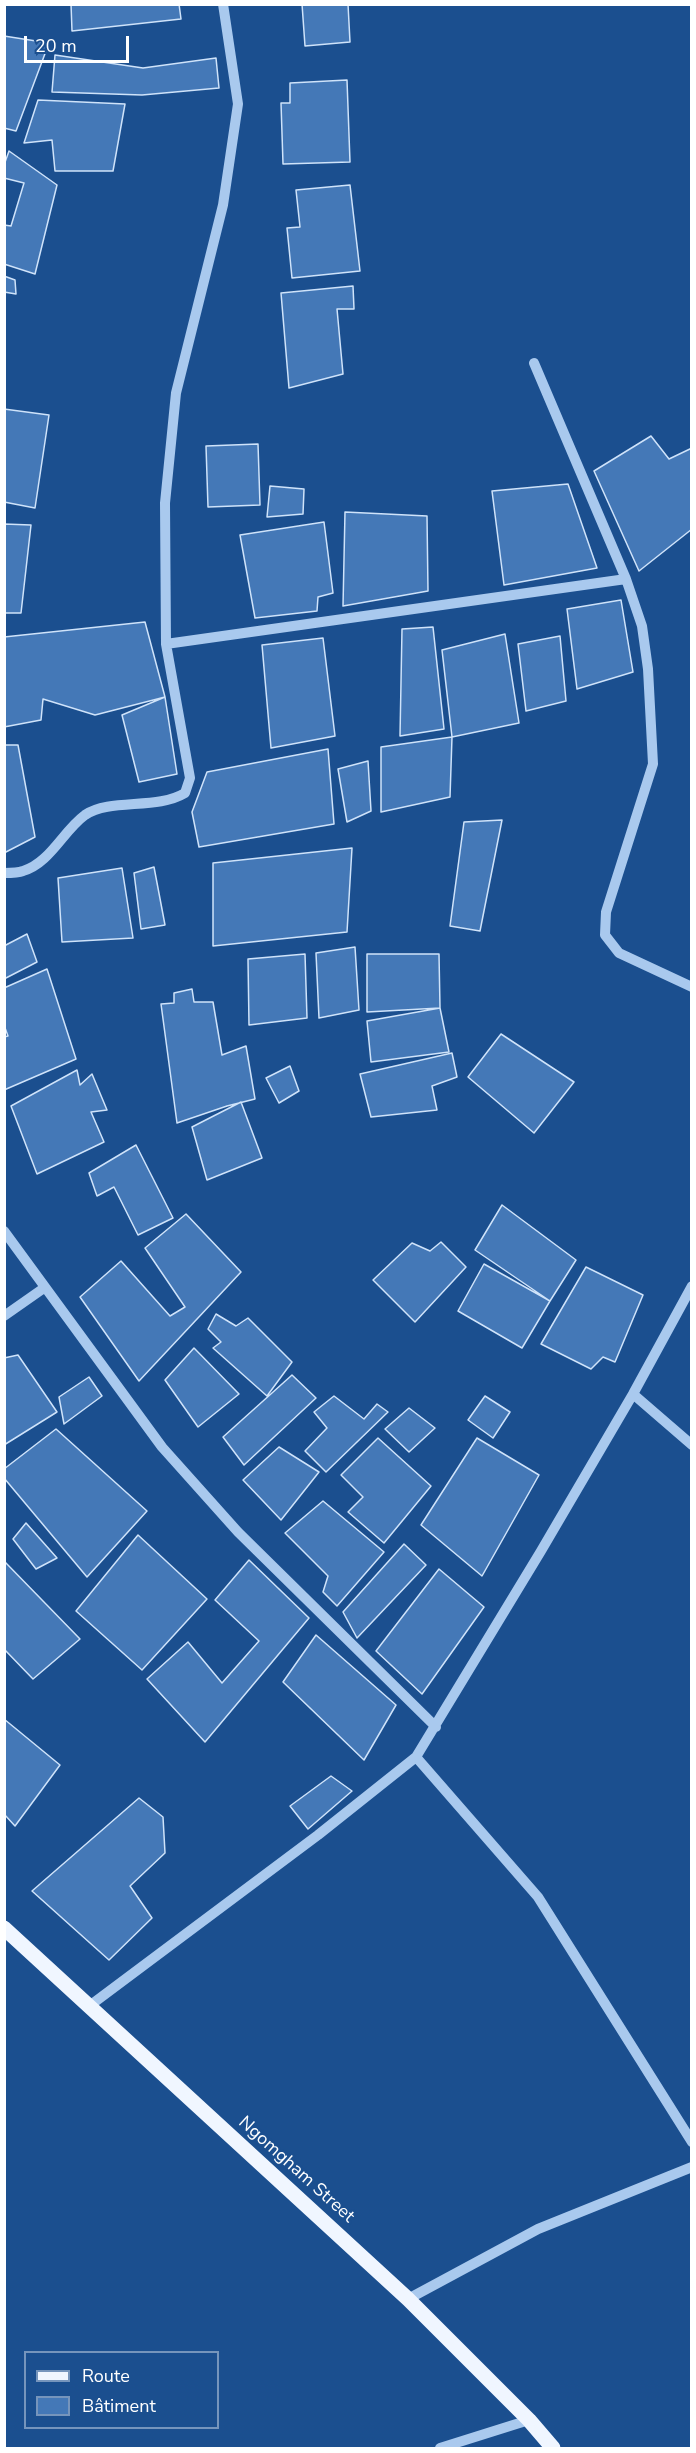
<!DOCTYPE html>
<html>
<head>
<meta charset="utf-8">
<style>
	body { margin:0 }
	#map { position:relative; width:696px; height:2453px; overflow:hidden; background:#1b4f8f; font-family:"Nunito Sans",sans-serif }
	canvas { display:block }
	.frame { position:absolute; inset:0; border:6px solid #fff; pointer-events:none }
	.legend { position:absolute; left:24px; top:2351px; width:195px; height:78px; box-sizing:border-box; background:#1b4f8f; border:2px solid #7695bc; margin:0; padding:8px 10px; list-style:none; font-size:18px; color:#fff }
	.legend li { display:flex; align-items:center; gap:12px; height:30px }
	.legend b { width:30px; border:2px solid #7695bc }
	.scale { position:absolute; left:24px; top:36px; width:105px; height:27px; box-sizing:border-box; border:3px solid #fff; border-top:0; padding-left:8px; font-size:18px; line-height:21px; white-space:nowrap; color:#fff; -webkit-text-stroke:4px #1b4f8f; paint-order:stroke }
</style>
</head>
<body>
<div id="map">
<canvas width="696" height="2453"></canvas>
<div class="frame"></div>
<ul class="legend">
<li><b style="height:8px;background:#f0f6ff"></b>Route</li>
<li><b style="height:16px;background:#4478b7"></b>Bâtiment</li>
</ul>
<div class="scale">20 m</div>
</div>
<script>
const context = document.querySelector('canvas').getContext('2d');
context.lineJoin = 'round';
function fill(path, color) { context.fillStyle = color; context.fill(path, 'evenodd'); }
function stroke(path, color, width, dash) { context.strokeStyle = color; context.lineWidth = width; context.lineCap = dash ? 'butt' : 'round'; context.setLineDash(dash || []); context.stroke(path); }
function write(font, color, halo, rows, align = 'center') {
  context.font = font + ' "Nunito Sans",sans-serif'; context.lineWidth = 4.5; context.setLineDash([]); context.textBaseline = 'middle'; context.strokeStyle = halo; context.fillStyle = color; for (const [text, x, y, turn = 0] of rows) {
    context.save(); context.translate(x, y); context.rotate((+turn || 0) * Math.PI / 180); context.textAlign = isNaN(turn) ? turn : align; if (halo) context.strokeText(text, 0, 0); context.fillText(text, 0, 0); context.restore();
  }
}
const building = new Path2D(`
	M71 4H179L181 19 72 31Z
	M302 4H348L350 42 305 46Z
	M4 36 49 43 16 131 4 128Z
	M55 55 143 68 216 58 219 88 142 95 52 92Z
	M347 80 350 162 283 164 281 103H290V83Z
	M38 100 125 104 113 171H55L52 140 24 143Z
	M9 151 57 185 35 274 4 264V225L11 226 24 183 4 178V165Z
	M350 185 360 271 292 278 287 228 300 227 296 190Z
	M4 276 15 280 16 294 4 292Z
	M353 286 354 309H337L343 374 289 388 281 293Z
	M4 409 49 415 35 508 4 502Z
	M651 436 669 459 692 448V529L639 571 594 471Z
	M258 444 260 505 208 507 206 446Z
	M568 484 597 568 504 585 492 491Z
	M270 486 304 489 303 514 267 517Z
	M345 512 427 516 428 591 343 606Z
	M324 522 333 593 318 597 317 611 255 618 240 535Z
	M4 524 31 525 21 613H4Z
	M621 600 633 672 577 689 567 609Z
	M145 622 165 697 95 715 43 699 41 720 4 727V637Z
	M433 627 444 729 400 736 402 629Z
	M505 634 519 723 452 737 442 650Z
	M560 636 566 701 526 711 518 644Z
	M323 638 335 736 271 748 262 645Z
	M165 697 177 774 139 782 122 715Z
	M452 737 450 797 381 812V747Z
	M4 745H18L35 837 4 853Z
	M328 749 334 824 199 847 192 812 207 772Z
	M368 761 371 811 347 822 338 769Z
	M502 820 480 931 450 926 464 822Z
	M352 848 347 932 213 946V863Z
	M154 867 165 925 141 929 134 873Z
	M122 868 133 938 62 942 58 878Z
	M27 934 37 962 4 979V946Z
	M355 947 359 1010 319 1018 316 953Z
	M305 954 307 1018 249 1025 248 959Z
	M367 954H439L440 1008 367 1012Z
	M47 969 76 1059 4 1090V1037L8 1036 4 1025V988Z
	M192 989 194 1002H213L222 1055 246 1046 255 1099 227 1106 177 1123 161 1004 174 1003V993Z
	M440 1008 449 1052 371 1062 367 1021Z
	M501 1034 574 1082 534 1133 468 1077Z
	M452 1053 457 1077 432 1086 437 1110 371 1117 360 1074Z
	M290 1066 299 1091 279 1103 266 1078Z
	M77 1070 80 1085 92 1074 107 1110 91 1112 104 1142 37 1174 11 1106Z
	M241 1102 262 1158 207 1180 192 1127Z
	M136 1145 173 1218 138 1235 114 1187 97 1196 89 1173Z
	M502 1205 576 1260 550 1301 475 1250Z
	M186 1214 241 1272 139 1381 80 1297 121 1261 170 1316 185 1307 145 1248Z
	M441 1242 466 1267 415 1322 373 1280 412 1243 430 1251Z
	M484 1264 550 1301 522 1348 458 1311Z
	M586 1267 643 1295 615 1362 603 1357 591 1369 541 1344Z
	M216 1314 236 1326 248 1318 292 1362 267 1396 213 1348 221 1342 208 1329Z
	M194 1348 239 1394 198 1427 165 1380Z
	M18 1355 57 1412 4 1445V1358Z
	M292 1375 316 1398 244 1465 223 1437Z
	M89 1377 102 1396 64 1424 59 1397Z
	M334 1396 364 1419 377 1404 388 1412 326 1472 305 1451 327 1428 314 1412Z
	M485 1396 510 1412 493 1438 468 1420Z
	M409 1408 435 1428 409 1452 385 1429Z
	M56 1429 147 1511 87 1577 4 1478V1469Z
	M378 1438 431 1486 384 1543 348 1512 363 1497 341 1475Z
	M477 1438 539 1475 482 1576 421 1525Z
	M279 1447 319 1472 281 1520 243 1480Z
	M323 1501 384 1552 337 1606 323 1592 328 1576 285 1533Z
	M26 1523 57 1558 36 1569 13 1539Z
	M138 1535 207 1599 142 1670 76 1611Z
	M404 1544 426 1565 357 1638 343 1612Z
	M249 1560 309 1618 205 1742 147 1679 188 1642 222 1683 259 1641 215 1600Z
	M5 1562 80 1639 33 1679 4 1649Z
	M439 1569 484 1607 422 1694 376 1651Z
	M316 1635 396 1705 364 1760 283 1682Z
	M4 1719 60 1765 15 1826 4 1814Z
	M331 1776 352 1791 308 1829 290 1806Z
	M139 1798 163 1817 165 1853 130 1886 152 1918 109 1960 32 1891Z`);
fill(building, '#4478b7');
stroke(building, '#cfe3fa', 1.5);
stroke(new Path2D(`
	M534 363 626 579 642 626 648 669 653 764 606 912 605 935 619 953 692 987
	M166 644 626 579
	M4 873C10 873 18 873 23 871 50 863 63 831 85 815 110 798 157 810 185 793L190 778 166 644 165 503 176 393 223 205 238 104 223 4
	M4 1231 162 1447 238 1532 436 1727
	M4 1316 44 1288
	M633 1394 692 1445
	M416 1757 538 1897 692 2142
	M88 2007 318 1835 416 1757 541 1551 633 1394 692 1286
	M408 2299 538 2229 692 2167
	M440 2448 529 2420`), '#a9c9ee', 10);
stroke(new Path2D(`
	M4 1928 408 2299 529 2420 553 2448`), '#f0f6ff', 15);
write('18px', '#fff', '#1b4f8f', [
	["Ngomgham Street",296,2170,42]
]);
</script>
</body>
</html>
